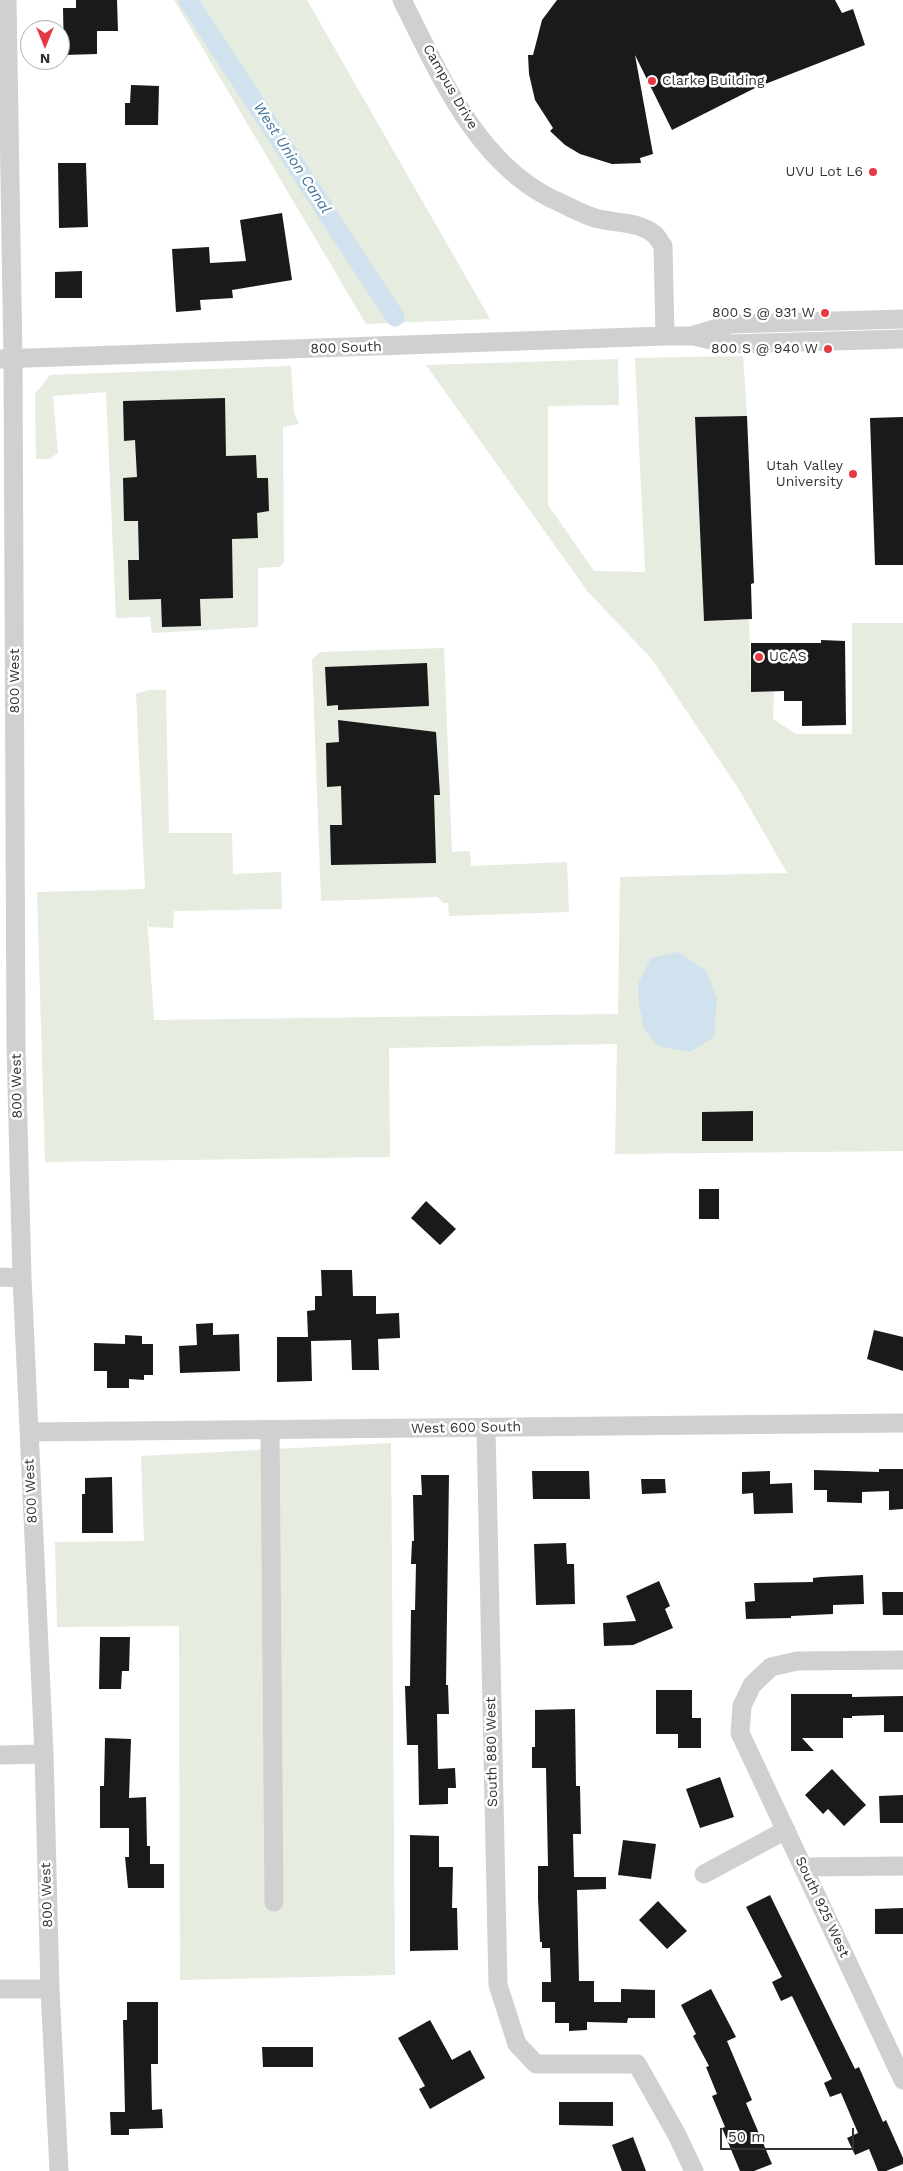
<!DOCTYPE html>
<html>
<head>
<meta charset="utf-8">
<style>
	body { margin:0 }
	#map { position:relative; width:903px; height:2171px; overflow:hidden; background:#fff; font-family:"Work Sans",sans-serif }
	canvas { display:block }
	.north { position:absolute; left:20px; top:20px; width:50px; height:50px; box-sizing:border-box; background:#fff; border:1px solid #adadad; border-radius:50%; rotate:180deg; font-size:14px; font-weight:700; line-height:20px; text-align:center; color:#333 }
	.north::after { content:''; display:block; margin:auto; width:18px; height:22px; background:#e63946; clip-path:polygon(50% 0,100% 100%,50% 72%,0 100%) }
	.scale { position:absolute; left:720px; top:2128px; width:134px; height:22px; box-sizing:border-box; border:2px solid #333; border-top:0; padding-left:6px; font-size:15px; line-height:18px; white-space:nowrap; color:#333; -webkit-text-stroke:4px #fff; paint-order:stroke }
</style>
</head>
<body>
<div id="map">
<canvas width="903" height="2171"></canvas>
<div class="north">N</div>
<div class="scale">50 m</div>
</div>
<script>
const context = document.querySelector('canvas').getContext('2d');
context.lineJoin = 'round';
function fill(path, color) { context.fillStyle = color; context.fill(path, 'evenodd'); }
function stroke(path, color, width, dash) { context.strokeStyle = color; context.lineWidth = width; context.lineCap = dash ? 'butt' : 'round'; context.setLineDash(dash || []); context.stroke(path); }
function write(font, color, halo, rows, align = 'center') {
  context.font = font + ' "Work Sans",sans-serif'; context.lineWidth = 5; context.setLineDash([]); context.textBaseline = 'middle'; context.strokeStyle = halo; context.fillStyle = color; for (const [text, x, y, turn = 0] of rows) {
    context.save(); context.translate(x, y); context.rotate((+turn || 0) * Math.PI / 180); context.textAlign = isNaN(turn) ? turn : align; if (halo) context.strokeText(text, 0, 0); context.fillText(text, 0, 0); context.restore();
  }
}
fill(new Path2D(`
	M174 0H307L490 319 366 324Z
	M743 356 747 416 695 417 704 621 749 619 751 692 774 691 773 719 796 734H852V623H903V1151L615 1154 617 1044 389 1048 390 1157 45 1162 37 892 145 889 136 694 148 690H166L169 833H232L233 874 281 872 282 909 174 911 173 928 149 927 147 917 154 1020 618 1014 620 877 787 873 740 791 651 658 588 592 426 365 618 359 619 405 548 406V505L594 571 645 572 635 358Z
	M291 366 294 412 299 424 283 427 284 563 279 567 258 568V627L152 633 150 617 116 618 106 392 53 396 58 453 49 459H36L35 394 50 375Z
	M444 648 452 852 470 851 471 866 567 862 569 912 449 916 448 903H443L438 897 321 901 312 659 320 652Z
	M391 1443 395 1975 180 1980 179 1626 57 1627 55 1542 144 1541 141 1456Z`), '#e6ecdf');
fill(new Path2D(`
	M679 952 706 971 717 998 714 1037 690 1052 658 1046 644 1029 639 1004 638 984 651 958Z`), '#cfe2ee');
stroke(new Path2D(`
	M188 0 395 317`), '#cfe2ee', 19);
fill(new Path2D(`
	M76 0H117L118 31H97V54L64 55 63 8H76Z
	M557 0H835L842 13 853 9 865 45 755 88 672 130 635 55 653 154 640 158 641 163 612 164 580 154 565 145 550 131 553 128 535 100 529 74 528 55H533L542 20Z
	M131 85 159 86 158 125H125V103H130Z
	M58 163H86L88 227 59 228Z
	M282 213 292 280 232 290 233 298 200 300 201 310 176 312 172 249 209 247 210 263 246 261 240 220Z
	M82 271V298H55V272Z
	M225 398 226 456 256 455 257 478H268L269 511 257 513 258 538 232 539 233 598 200 599 201 626 162 627 161 599 129 600 128 560H139L138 521H124L123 478 137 477 135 440 124 441 123 401Z
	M747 416 754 583 751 584 752 619 704 621 695 417Z
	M903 417V565H875L870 418Z
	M821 640 845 641 846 725 802 726V701H784V691L751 692V643H821Z
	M427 663 429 706 338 710V705L327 706 325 667Z
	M338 720 436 732 440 795H434L436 863 331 865 330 825H342L341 786 327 787 326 743 339 742Z
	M753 1111V1141H702V1112Z
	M699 1189H719V1219H699Z
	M426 1201 456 1229 440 1245 411 1218Z
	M321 1270H352L353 1296H376V1314L399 1313 400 1338 378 1339 379 1370H352L351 1340 311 1341 312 1381 277 1382V1337H308L307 1311 315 1310V1296H322Z
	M213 1323V1335L239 1334 240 1371 180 1373 179 1346 197 1345 196 1324Z
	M874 1330 903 1337V1371L867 1359Z
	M125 1335 142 1336V1344H153V1375H144V1380L129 1379V1388H107V1371H94V1343L125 1344Z
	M879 1469H903V1509L889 1510V1491L862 1492V1503L827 1502V1490H814V1470L879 1472Z
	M532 1471H589L590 1499H533Z
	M770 1471V1484L792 1483 793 1513 754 1514 753 1493 742 1494V1472Z
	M421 1475H449L446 1685H448L449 1714H437L438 1769 455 1768 456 1788H448V1804L419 1805 418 1745H407L405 1686H410L411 1610H415L416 1564H411L412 1541H414L413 1495H422Z
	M112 1477 113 1533H82V1494H85V1478Z
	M641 1479H665L666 1493 642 1494Z
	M566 1543 567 1564H574L575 1604 536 1605 534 1544Z
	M863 1575 864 1604 833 1605V1614L791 1616V1618L746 1619 745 1602 755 1601 754 1583 813 1582V1578L821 1577Z
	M659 1581 670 1606 665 1609 673 1628 633 1645 604 1646 603 1623 636 1621 626 1596Z
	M882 1592H903V1615H883Z
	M100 1637H130L129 1671H122L121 1689H99Z
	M656 1690H692V1718H701V1748H678V1734H656Z
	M791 1694H852V1697L903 1696V1732H884V1715L852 1716V1718H843V1738H802L814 1751H791Z
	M575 1709 576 1786H580L581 1834H573L574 1877H606V1889L577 1890 579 1981H594V2002H621V1989L655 1990V2018H628L627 2023 587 2022V2030L569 2031V2023H555V2002H542V1982H551L550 1948H542V1942H540L538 1898V1866H548L546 1768H532V1747H535V1710Z
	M105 1738 131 1739 129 1798 146 1797 147 1846H150V1864H164V1888H128L125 1857H129V1828H100V1786H104Z
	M832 1769 866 1805 844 1826 828 1809 823 1814 805 1795Z
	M720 1777 734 1817 700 1828 686 1789Z
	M903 1795V1823H880L879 1796Z
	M410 1835 439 1836V1867H453L452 1908H457L458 1950 410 1951Z
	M623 1840 656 1844 651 1879 618 1875Z
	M770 1895 855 2069 859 2067 883 2122 886 2120 903 2158V2164L886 2171H878L869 2149 855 2155 847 2138 858 2133 841 2093 830 2097 824 2083 832 2079 792 1996 781 2001 772 1982 782 1977 746 1907Z
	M658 1901 687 1931 667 1949 639 1920Z
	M903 1908V1934H875V1909Z
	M711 1989 736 2037 727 2041 752 2100 746 2103 772 2164 754 2171H740L722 2128 725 2127 712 2096 717 2094 706 2067 709 2066 693 2036 696 2034 681 2005Z
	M127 2002H158V2064H151L152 2110 162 2109 163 2128 129 2129V2135H111L110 2112H125L123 2020H127Z
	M430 2020 452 2060 470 2050 485 2078 430 2109 419 2089 425 2086 398 2038Z
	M262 2047H313V2067H263Z
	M559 2102H613V2126L559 2125Z
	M633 2137 646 2171H622L612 2145Z`), '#1a1a1a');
stroke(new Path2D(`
	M7 0 13 359 16 1047 22 1278 44 1754 50 1989 59 2171
	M402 0C438 71 475 160 550 198 564 204 578 212 592 217 611 224 637 220 654 234 657 236 660 242 663 246L665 336
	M694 335 731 324 903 319
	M0 359 665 336H693L729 344 903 339
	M0 1277 22 1278
	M486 1428 498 1985 517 2044 536 2064H637L677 2135 694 2171
	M270 1430 274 1902
	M29 1432 903 1423
	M903 1660 797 1661 771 1667 752 1685 742 1706 740 1733 903 2080
	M0 1755 44 1754
	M803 1867 903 1866
	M704 1874 786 1830
	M0 1989H50`), '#d0d0d0', 19);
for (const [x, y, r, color] of [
	[652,81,5,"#e63946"],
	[873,172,5,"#e63946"],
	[825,313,5,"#e63946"],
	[828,349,5,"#e63946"],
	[853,474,5,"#e63946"],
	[759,657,5,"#e63946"]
]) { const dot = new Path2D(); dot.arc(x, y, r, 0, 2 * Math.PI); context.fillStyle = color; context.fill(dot); stroke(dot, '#fff', 2); }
write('14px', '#333', '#fff', [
	["Clarke Building",662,81,"left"],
	["UVU Lot L6",863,172],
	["800 S @ 931 W",815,313],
	["800 S @ 940 W",818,349],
	["Utah Valley",843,466],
	["University",843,482],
	["UCAS",769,657,"left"]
], 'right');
write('14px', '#333', '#fff', [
	["Campus Drive",450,87,60],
	["800 South",346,348,-2],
	["800 West",15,681,-90],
	["800 West",17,1086,-91],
	["West 600 South",466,1428,-1],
	["800 West",31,1491,-93],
	["South 880 West",492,1752,-91],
	["800 West",47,1895,-92],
	["South 925 West",822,1907,65]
]);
write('italic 15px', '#3f7597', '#fff', [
	["West Union Canal",292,158,57]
]);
</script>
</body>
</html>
